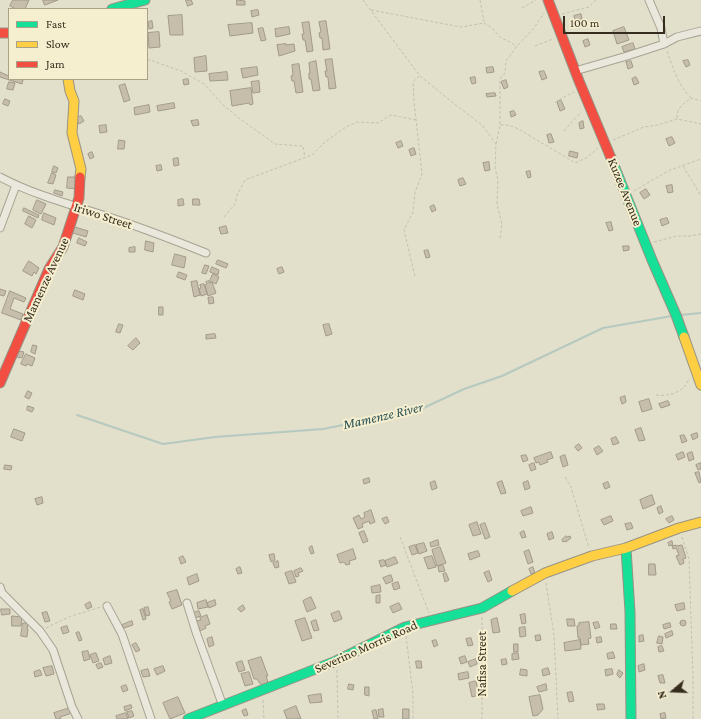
<!DOCTYPE html>
<html>
<head>
<meta charset="utf-8">
<style>
	body { margin:0 }
	#map { position:relative; width:701px; height:719px; overflow:hidden; background:#e2dfca; font-family:"Crimson Pro",serif }
	canvas { display:block }
	.legend { position:absolute; left:8px; top:8px; width:140px; height:72px; box-sizing:border-box; background:#f5efd0; border:1px solid #a9a188; margin:0; padding:5px 7px; list-style:none; font-size:12px; color:#362c1d }
	.legend li { display:flex; align-items:center; gap:8px; height:20px }
	.legend b { width:20px; border:1px solid #a9a188 }
	.north { position:absolute; left:653px; top:671px; width:40px; height:40px; -webkit-text-stroke:3px #f5efd0; paint-order:stroke; rotate:251deg; font-size:11px; font-weight:700; line-height:16px; text-align:center; color:#362c1d }
	.north::after { content:''; display:block; margin:auto; width:14px; height:18px; background:#362c1d; clip-path:polygon(50% 0,100% 100%,50% 72%,0 100%) }
	.scale { position:absolute; left:563px; top:16px; width:102px; height:18px; box-sizing:border-box; border:2px solid #362c1d; border-top:0; padding-left:5px; font-size:12px; line-height:14px; white-space:nowrap; color:#362c1d; -webkit-text-stroke:3px #f5efd0; paint-order:stroke }
</style>
</head>
<body>
<div id="map">
<canvas width="701" height="719"></canvas>
<ul class="legend">
<li><b style="height:5px;background:#16e098"></b>Fast</li>
<li><b style="height:5px;background:#ffcf43"></b>Slow</li>
<li><b style="height:5px;background:#f24e42"></b>Jam</li>
</ul>
<div class="north">N</div>
<div class="scale">100 m</div>
</div>
<script>
const context = document.querySelector('canvas').getContext('2d');
context.lineJoin = 'round';
function stroke(path, color, width, dash) { context.strokeStyle = color; context.lineWidth = width; context.lineCap = dash ? 'butt' : 'round'; context.setLineDash(dash || []); context.stroke(path); }
function fill(path, color) { context.fillStyle = color; context.fill(path, 'evenodd'); }
function write(font, color, halo, rows, align = 'center') {
  context.font = font + ' "Crimson Pro",serif'; context.lineWidth = 4; context.setLineDash([]); context.textBaseline = 'middle'; context.strokeStyle = halo; context.fillStyle = color; for (const [text, x, y, turn = 0] of rows) {
    context.save(); context.translate(x, y); context.rotate((+turn || 0) * Math.PI / 180); context.textAlign = isNaN(turn) ? turn : align; if (halo) context.strokeText(text, 0, 0); context.fillText(text, 0, 0); context.restore();
  }
}
stroke(new Path2D(`
	M680 315 701 313
	M77 415 163 444 215 437 323 429 419 410 464 389 502 376 603 328 672 316`), '#b6c9c0', 2);
const building = new Path2D(`
	M13 0H29L25 9H16L10 6Z
	M43 0H58L45 5Z
	M186 0H191L193 4 188 6Z
	M237 0 245 1V5H237Z
	M258 10 259 15 252 17 251 11Z
	M581 14 582 19 575 20 574 16Z
	M182 15 183 35H170L168 16Z
	M152 21 153 28 149 29 148 22Z
	M326 21 330 49 323 50 322 38H320L319 33 321 32 319 22Z
	M309 22 313 51 307 52 305 40H303L302 34H304L302 23Z
	M252 23 253 33 230 36 228 25Z
	M289 27 290 34 276 37 275 29Z
	M624 27 629 40 617 44 613 31Z
	M263 28 266 40 261 41 258 29Z
	M159 32 160 47 149 48 148 33Z
	M588 39 590 45 585 47 583 41Z
	M633 43 635 49 624 52 622 47Z
	M286 44V45L294 44 295 51 279 56 277 45Z
	M206 56 207 71 195 72 194 58Z
	M332 59 336 88 329 89 328 77H326L325 71H327L325 60Z
	M688 60 690 65 686 67 683 61Z
	M316 61 320 90 313 91 311 79H309V73H310L309 63Z
	M631 61 633 67 628 69 626 62Z
	M299 64 303 92 296 93 294 81H292L291 76 293 75 292 65Z
	M257 67 258 75 243 78 241 69Z
	M493 67 494 72 487 73 486 68Z
	M544 71 547 78 542 80 539 72Z
	M0 72 9 76V79H19L23 80 22 84 0 77Z
	M227 72 228 80 210 81 209 74Z
	M475 77 476 83 472 84 470 78Z
	M636 77 639 83 634 85 632 79Z
	M188 79 189 84 184 85 183 80Z
	M506 80 508 87 504 89 501 82Z
	M259 81 260 92 253 93 251 82Z
	M9 82 15 83 13 90 7 89Z
	M125 84 130 100 124 102 119 86Z
	M251 88 253 104 250 105 249 103 232 106 230 91Z
	M495 93 496 96 487 97 486 94Z
	M5 99 10 101 8 106 3 104Z
	M561 100 565 109 560 111 557 102Z
	M174 103 175 108 158 111 157 106Z
	M149 105 150 112 135 115 134 108Z
	M514 111 516 115 511 117 510 112Z
	M81 116 84 121 79 124 76 118Z
	M198 120 199 125 193 126 191 121Z
	M583 121 584 128 580 129 579 123Z
	M106 125 107 132 100 133 99 126Z
	M551 134 554 142 549 143 547 135Z
	M672 137 675 143 669 146 666 139Z
	M119 140 125 141 124 149H118Z
	M401 141 403 146 398 148 396 143Z
	M414 148 416 154 411 156 409 150Z
	M570 151 578 153 577 158 569 156Z
	M92 152 94 157 90 159 88 154Z
	M178 158 179 165 174 166 173 159Z
	M489 162 490 170 485 171 483 163Z
	M161 165 162 170 157 171 156 166Z
	M54 166 58 168 56 173 52 172Z
	M530 171 531 177 528 178 526 172Z
	M52 173 56 175 53 184 48 183Z
	M68 177H78L77 189 67 188Z
	M463 178 466 184 460 186 458 180Z
	M672 185 673 192 668 193 666 186Z
	M646 189 650 195 644 199 640 193Z
	M55 190 63 192 62 196 54 193Z
	M183 199 184 205 178 206V200Z
	M193 199H199L200 205H193Z
	M37 200 46 204 41 214 33 210Z
	M434 205 436 210 432 212 430 207Z
	M24 208 39 215 38 218 23 211Z
	M44 213 56 218 54 225 42 220Z
	M29 216 36 220 32 228 25 224Z
	M667 218 669 223 662 226 660 220Z
	M611 222 613 230 609 231 606 223Z
	M226 226 228 233 221 234 219 228Z
	M75 227 88 231 86 237 73 233Z
	M79 238 87 242 85 246 77 243Z
	M146 241 154 243 153 252 145 250Z
	M623 246H629V250L624 251Z
	M135 247V252H129V248Z
	M428 250 430 257 426 258 424 251Z
	M175 254 186 257 184 268 172 265Z
	M218 260 228 264 226 268 216 264Z
	M29 261 39 268 36 274 34 272 32 276 23 271Z
	M205 265 209 266 206 274 202 273Z
	M212 267 219 270 218 275 210 272Z
	M282 267 284 272 279 274 277 269Z
	M179 272 187 275 185 280 177 277Z
	M213 274 219 277 216 284 210 281Z
	M197 281 200 295 194 297 191 282Z
	M209 281V283L212 282 216 293 208 296 205 285 207 284 206 282Z
	M204 284 207 294 201 296 199 289 201 288 200 285Z
	M0 289 6 291 4 296 0 295Z
	M75 290 85 294 83 300 73 296Z
	M10 291 26 298 24 302 14 298 10 309 23 314 21 320 2 313Z
	M213 297 214 303 209 304 208 298Z
	M159 307H163V315H159Z
	M119 324 123 325 120 333 116 332Z
	M329 324 332 334 326 336 323 325Z
	M215 334 216 338 206 339V335Z
	M136 338 140 343 133 350 128 346Z
	M33 345 37 346 35 354 31 352Z
	M19 351 24 352 22 358 17 357Z
	M26 354 35 358 32 366 27 364 26 366 21 364Z
	M28 391 32 393 29 399 25 397Z
	M625 396 626 402 622 404 620 398Z
	M649 399 652 409 642 412 639 402Z
	M668 401 670 405 661 408 659 404Z
	M28 406 34 408 32 412 27 410Z
	M641 428 645 440 639 441 635 430Z
	M14 429 25 433 22 441 11 437Z
	M697 433 698 437 693 440 691 435Z
	M684 435 687 441 682 443 680 436Z
	M616 437 619 443 613 445 611 439Z
	M579 444 582 448 578 451 575 447Z
	M599 446 603 451 597 455 594 449Z
	M551 452 553 458 547 460 548 462 540 465 539 462 536 463 534 458Z
	M683 452 685 457 678 460 676 455Z
	M692 452 694 459 689 461 687 454Z
	M526 455 528 460 523 462 521 456Z
	M565 455 568 465 563 467 560 457Z
	M534 463 536 469 531 471 529 465Z
	M701 463V469L698 470 696 465Z
	M5 465 12 466 11 470 4 469Z
	M699 472 701 482 699 483 695 473Z
	M369 478 370 482 364 484 363 480Z
	M435 481 437 488 432 490 430 483Z
	M502 481 506 493 501 494 497 483Z
	M528 481 530 488 525 490 523 483Z
	M608 482 610 487 605 489 603 484Z
	M652 495 655 504 643 509 640 500Z
	M42 497 43 503 37 505 35 499Z
	M661 506 663 512 659 514 657 508Z
	M531 507 533 513 523 516 521 511Z
	M371 510 375 522 370 524 369 521 362 524 363 527 358 529 353 518 359 515 361 519 365 517 364 513Z
	M611 516 613 521 604 525 601 520Z
	M672 516 674 520 669 523 666 519Z
	M387 517 389 522 385 524 382 519Z
	M477 522 481 534 473 536 469 525Z
	M485 523 490 537 485 539 480 525Z
	M631 523 633 528 627 530 625 524Z
	M364 531 368 541 363 543 359 533Z
	M524 531 526 537 522 538 520 533Z
	M552 532 554 538 549 540 547 534Z
	M566 536 567 537 570 536 571 538 566 542 565 541 563 542 562 540Z
	M438 540 439 545 431 547 430 543Z
	M672 541 673 546 676 545V546L682 545 686 558 683 559 684 563 680 565 676 556 679 555 676 548 673 549 672 545 669 546 668 543Z
	M424 543 427 551 419 554 416 545Z
	M415 545 418 553 412 555 409 547Z
	M312 546 314 553 311 554 309 548Z
	M440 547 446 563 437 566 432 550Z
	M353 549 356 559 349 561 350 564 346 565 344 562 340 563 337 555Z
	M529 550 533 562 528 564 524 552Z
	M478 551 480 556 470 560 468 554Z
	M274 554 275 560 271 562 269 555Z
	M183 556 186 562 181 564 179 558Z
	M432 556 436 567 428 569 424 558Z
	M395 557 398 563 387 567 385 561Z
	M384 560 386 565 381 567 379 561Z
	M278 561 279 567 275 568 273 563Z
	M649 564H655L656 575H649Z
	M443 565 445 571 439 572 438 567Z
	M240 567 242 573 238 574 236 569Z
	M533 567 535 573 531 574 529 569Z
	M301 568 303 571 298 573 299 576 296 577 294 571Z
	M292 571 296 582 289 584 285 573Z
	M489 571 492 580 488 582 484 573Z
	M446 573 449 580 445 582 443 574Z
	M197 574 199 581 189 585 187 578Z
	M391 575 393 581 386 584 383 578Z
	M398 582 400 588 394 590 392 584Z
	M380 585 381 592 372 593 371 587Z
	M177 590 182 605 172 609 169 602 171 601 167 593Z
	M380 595V603H376V596Z
	M311 597 316 608 307 612 303 601Z
	M206 600 208 607 198 609 197 603Z
	M215 600 216 605 209 608 207 603Z
	M90 602 92 607 87 609 85 605Z
	M399 603 402 609 393 613 390 607Z
	M684 603 685 609 677 611 675 605Z
	M243 605 245 609 241 612 238 609Z
	M148 607 150 615 146 616 144 608Z
	M1 609H10V614L2 615Z
	M143 609 146 619 143 620 140 610Z
	M199 611 201 616 195 618 193 613Z
	M339 611 342 619 334 622 331 614Z
	M47 612 50 621 45 622 42 613Z
	M525 614 526 623 522 624 520 615Z
	M207 615 210 624 205 626 206 628 200 631 196 621 201 620 200 618Z
	M12 616 22 617 21 626H12Z
	M305 618 312 638 302 641 295 621Z
	M497 618 500 632 493 633 491 620Z
	M567 619H574L575 626H568Z
	M680 623a3 3 0 1 1 6 0a3 3 0 1 1-6 0Z
	M316 620 319 630 314 631 311 622Z
	M132 621 133 625 124 628 122 625Z
	M589 622 591 638 588 639 589 644 581 645 580 638H578L577 626 579 625V623Z
	M598 622 600 627 595 629 593 623Z
	M23 623H28L27 629H28L27 637 21 636Z
	M670 623 671 627 664 629 663 625Z
	M611 624H616L617 629H611Z
	M67 626 69 632 63 634 61 628Z
	M525 627 526 636 520 637 519 628Z
	M672 631 673 635 666 638 665 634Z
	M79 632 82 640 79 641 76 633Z
	M540 635 541 640 536 641 535 636Z
	M643 635 644 641 639 642V636Z
	M659 636 663 637 662 644 657 643Z
	M212 637 214 645 209 647 207 639Z
	M601 637 602 642 597 643 596 638Z
	M471 638 473 645 468 646 466 639Z
	M436 640 438 645 434 647 432 641Z
	M580 640 581 649 565 651 564 643Z
	M136 643 140 650 136 652 132 645Z
	M514 644H518V652H514Z
	M662 646 664 651 659 652 658 647Z
	M88 651 90 659 84 661 82 652Z
	M613 652 615 658 608 659 607 654Z
	M96 653 99 661 93 663 90 655Z
	M518 653 519 659 512 660V654Z
	M110 656 112 663 105 665 103 659Z
	M465 656 467 662 461 664 459 658Z
	M261 657 268 676H266L268 682 261 685 257 679H254L248 661Z
	M476 659 477 664 470 667 468 662Z
	M506 659 507 664 502 665 501 660Z
	M242 661 245 670 239 672 236 663Z
	M416 661H421L422 668H417Z
	M101 663 103 667 98 669 96 665Z
	M644 664 645 670 639 672 638 666Z
	M52 666 54 674 46 676 43 668Z
	M163 666 165 671 157 675 154 669Z
	M548 668 550 674 543 676 542 670Z
	M148 669 150 676 143 677 141 671Z
	M521 669 527 670V676L520 675Z
	M612 669 613 674 606 676 605 670Z
	M40 670 42 675 35 677 34 672Z
	M619 670 623 673 620 678 617 675Z
	M249 672 253 684 245 686 241 674Z
	M468 672 469 678 459 680 458 674Z
	M663 675 665 683H660L658 676Z
	M476 681 479 695 472 697 469 683Z
	M349 684 354 685 353 690 348 689Z
	M546 684 547 690 539 692 537 687Z
	M126 685 128 690 123 692 121 687Z
	M365 687H369V696L365 695Z
	M572 692 574 701 569 702 567 693Z
	M321 694 322 702 310 703 308 696Z
	M540 695 543 709 538 715 533 716 529 697Z
	M178 697 185 713 170 719 163 703Z
	M597 704H604L605 709 598 710Z
	M131 705 132 708 125 711 124 707Z
	M296 706 301 719H287L284 711Z
	M70 708 72 713 60 717 61 719H56L54 713Z
	M246 709 248 715 244 716 242 711Z
	M383 709 384 717H379L378 710Z
	M403 709H409V719H403Z
	M376 710 378 719H374L372 711Z
	M132 711 134 716 129 718 127 712Z
	M126 713 128 719H117L116 716Z
	M665 713 666 718 661 719 660 714Z`);
fill(building, '#c6bdab');
stroke(building, '#a29a8a', 1);
const street = new Path2D(`
	M649 0 661 28 664 44
	M575 71 627 56 664 44 677 37 701 31
	M0 177C36 196 76 206 115 219 145 229 176 241 206 253
	M0 228 16 185
	M0 587 2 593 40 631 53 650 72 707 78 719
	M187 603 196 632 223 706
	M107 606 122 634 151 719`);
const fast = new Path2D(`
	M112 9 145 0
	M611 158 652 260 676 315 684 337
	M626 548 630 612 631 719
	M188 719 336 661 405 627 482 608 512 591`);
const slow = new Path2D(`
	M68 79 70 91 74 101 72 133 81 169 80 177
	M684 337 701 385
	M512 591 545 573 592 556 626 548 679 528 701 522`);
const jam = new Path2D(`
	M548 0 579 81 611 158
	M0 33H9
	M0 383 49 269 63 247 79 198 80 177`);
stroke(street, '#a7a394', 9);
stroke(fast, '#979384', 11);
stroke(slow, '#979384', 11);
stroke(jam, '#979384', 11);
stroke(new Path2D(`
	M363 0 420 76 457 106 482 125 496 144 495 168 498 180 497 204 502 224 500 239
	M480 0 484 22
	M522 8 536 0
	M371 10 461 27 484 23 491 27 500 37 517 46
	M562 14 589 7 596 0
	M535 46 553 39
	M667 51C673 68 678 85 691 98
	M147 59 181 71 204 84 223 105 239 118 275 144 303 146 305 157
	M555 103 562 98 574 92
	M677 118C676 109 684 103 691 98L701 101
	M500 124V79L505 73 506 61 517 46 534 28 544 13
	M564 131 581 112
	M613 140 644 127 658 125 677 119 701 124
	M496 144 500 125C514 123 525 134 537 140 550 148 563 155 575 163L588 157 598 148
	M683 166 701 196
	M634 191 670 170 701 159
	M224 217 235 204 237 195 245 180 312 155 325 142 346 127 357 122 378 123 391 115 416 120
	M654 242 677 236H690L701 234
	M415 276 404 230 413 212 415 192 422 174 414 101 413 82 419 76
	M656 395C668 397 686 392 689 378
	M565 477 571 487 589 548
	M400 537 429 613
	M682 537 689 559 693 677V719
	M546 583 554 635 558 719
	M482 617V719
	M46 628 71 616 101 607
	M406 636 413 694V719
	M337 670 338 719
	M263 700 264 719`), '#c3c0b3', 1, [3, 2]);
stroke(street, '#eae8dc', 7);
stroke(fast, '#16e098', 9);
stroke(slow, '#ffcf43', 9);
stroke(jam, '#f24e42', 9);
write('13px', '#362c1d', '#f5efd0', [
	["Kuzee Avenue",625,192,68],
	["Iriwo Street",103,216,18],
	["Mamenze Avenue",46,280,-65],
	["Severino Morris Road",366,647,-24],
	["Nafisa Street",482,664,-90]
]);
write('italic 14px', '#2c5356', '#f5efd0', [
	["Mamenze River",383,416,-13]
]);
</script>
</body>
</html>
